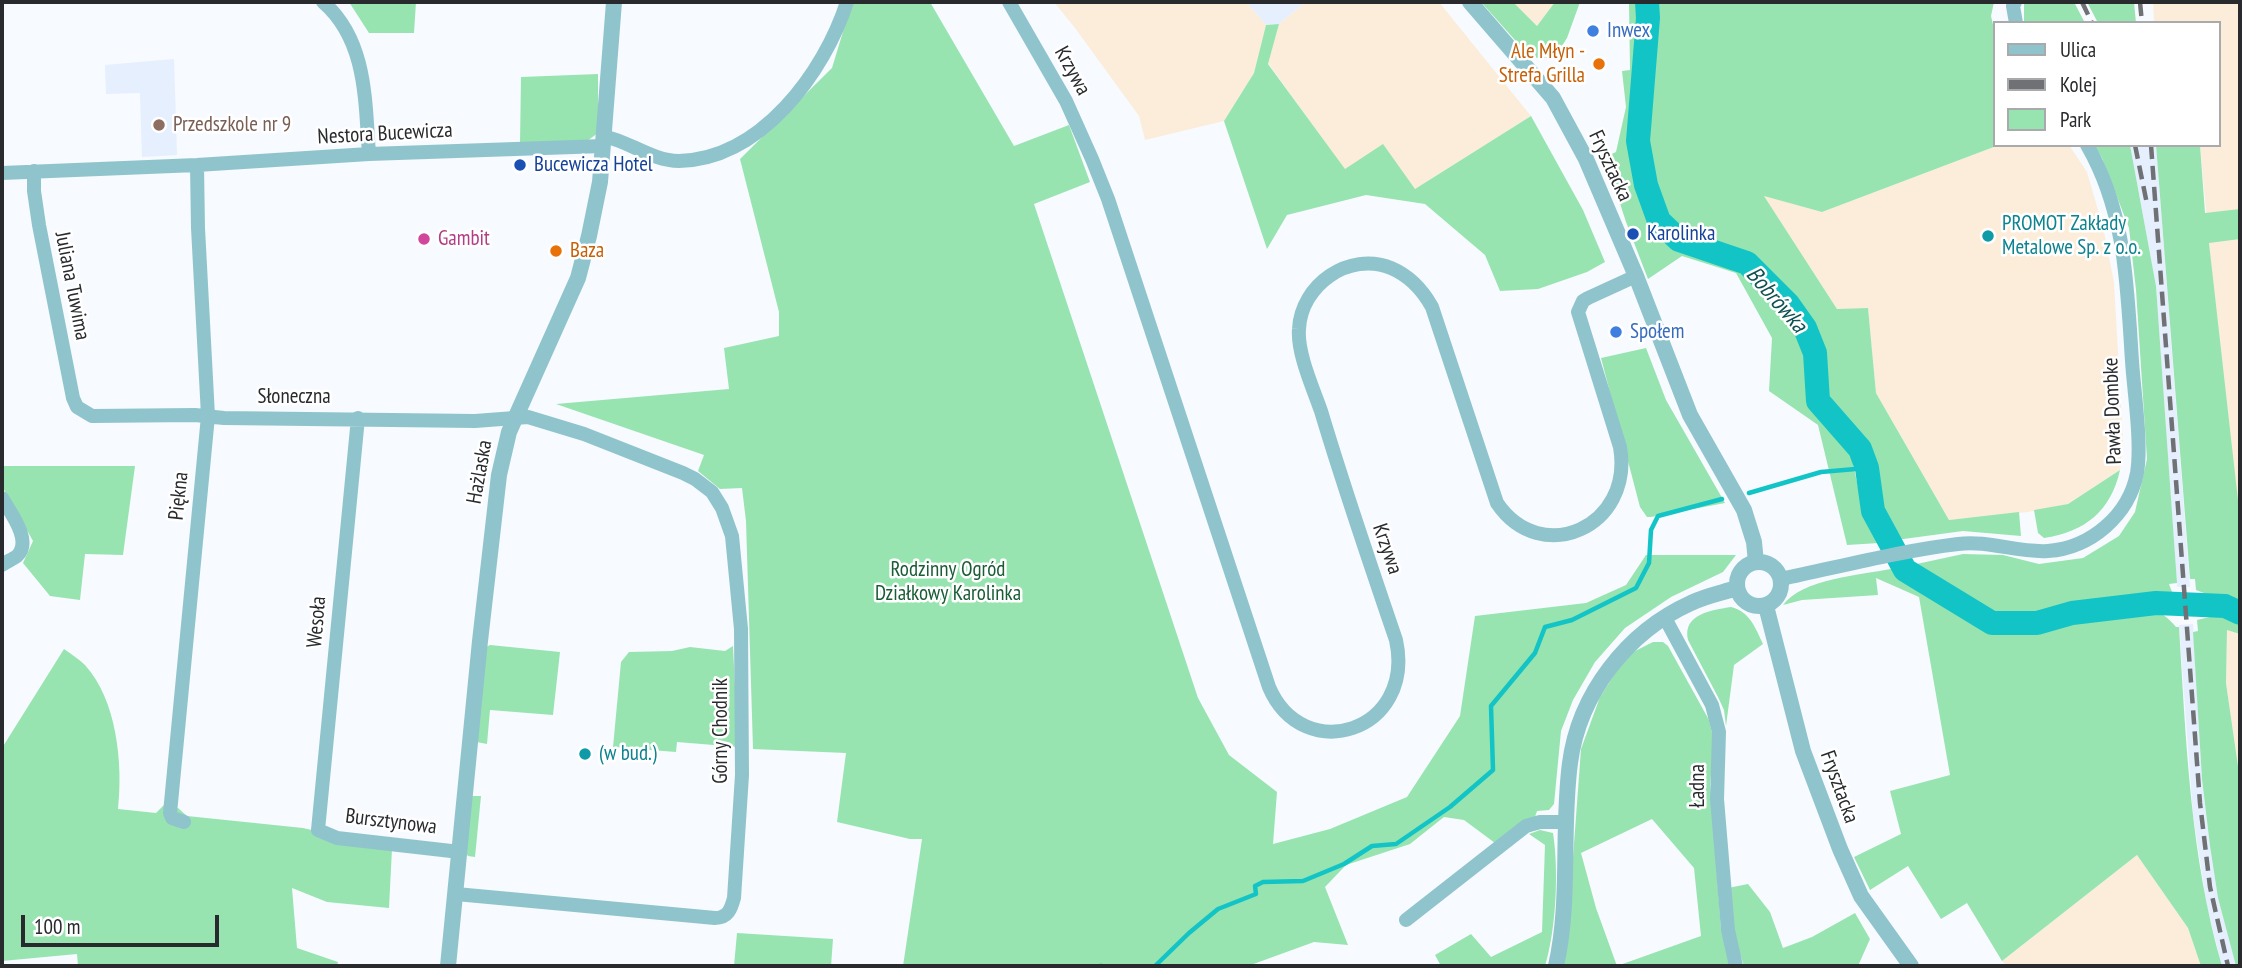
<!DOCTYPE html>
<html>
<head>
<meta charset="utf-8">
<style>
	body { margin:0 }
	#map { position:relative; width:2242px; height:968px; overflow:hidden; background:#f7faff; font-family:"PT Sans Narrow",sans-serif }
	canvas { display:block }
	.frame { position:absolute; inset:0; border:4px solid #282a2d; pointer-events:none }
	.legend { position:absolute; left:1993px; top:21px; width:228px; height:126px; box-sizing:border-box; background:#fff; border:2px solid #a9aaab; margin:0; padding:9px 12px; list-style:none; font-size:21px; color:#282a2d }
	.legend li { display:flex; align-items:center; gap:14px; height:35px }
	.legend b { width:35px; border:2px solid #a9aaab }
	.scale { position:absolute; left:21px; top:915px; width:198px; height:32px; box-sizing:border-box; border:4px solid #282a2d; border-top:0; padding-left:9px; font-size:21px; line-height:24px; white-space:nowrap; color:#282a2d; -webkit-text-stroke:5px #fff; paint-order:stroke }
</style>
</head>
<body>
<div id="map">
<canvas width="2242" height="968"></canvas>
<div class="frame"></div>
<ul class="legend">
<li><b style="height:9px;background:#90c4cd"></b>Ulica</li>
<li><b style="height:9px;background:#6f7175"></b>Kolej</li>
<li><b style="height:19px;background:#98e4b0"></b>Park</li>
</ul>
<div class="scale">100 m</div>
</div>
<script>
const context = document.querySelector('canvas').getContext('2d');
context.lineJoin = 'round';
function fill(path, color) { context.fillStyle = color; context.fill(path, 'evenodd'); }
function stroke(path, color, width, dash) { context.strokeStyle = color; context.lineWidth = width; context.lineCap = dash ? 'butt' : 'round'; context.setLineDash(dash || []); context.stroke(path); }
function write(font, color, halo, rows, align = 'center') {
  context.font = font + ' "PT Sans Narrow",sans-serif'; context.lineWidth = 5; context.setLineDash([]); context.textBaseline = 'middle'; context.strokeStyle = halo; context.fillStyle = color; for (const [text, x, y, turn = 0] of rows) {
    context.save(); context.translate(x, y); context.rotate((+turn || 0) * Math.PI / 180); context.textAlign = isNaN(turn) ? turn : align; if (halo) context.strokeText(text, 0, 0); context.fillText(text, 0, 0); context.restore();
  }
}
fill(new Path2D(`
	M1246 2H1306L1279 24 1266 25Z
	M174 59 177 155 142 157 140 93 106 94 105 65Z
	M2130 145H2156L2190 587H2177L2156 286Z
	M2193 624 2202 779 2210 846 2218 898 2236 966H2222L2207 907 2193 815 2179 625Z`), '#e5effd');
fill(new Path2D(`
	M1054 2H1246L1266 25 1254 73 1224 121 1145 140 1139 116 1075 28Z
	M1306 2H1439L1531 116 1415 189 1345 170 1268 63 1279 24Z
	M1513 2H1555L1537 26Z
	M2153 2H2240V582L2200 145H2219V23H2154Z
	M1999 145H2069L2087 172 2103 227 2114 282 2123 440 2120 470 2068 504 2028 512 1949 520 1876 393 1868 309H1837L1763 195 1822 212Z
	M2227 629 2240 634V780L2226 683Z
	M2137 855 2188 928 2201 966H2007L2002 961Z`), '#fcedda');
fill(new Path2D(`
	M349 2H416L414 33H369Z
	M852 2H930L1014 146 1069 125 1090 182 1034 204 1198 698 1229 755 1277 792 1273 844 1330 829 1407 797 1460 716 1475 616 1586 603 1626 585 1646 555H1736L1723 572 1671 597 1625 628 1595 662 1573 700 1561 731 1554 804 1549 810 1537 811 1535 817 1495 843 1464 820 1444 817 1410 844 1346 865 1325 887 1348 945 1314 942 1248 966H903L922 839H910L837 822 846 753 753 749 746 521 742 488 720 489 698 471 704 455 556 404 729 389 724 348 779 336V312L740 159 832 68Z
	M1481 2H1513L1537 26 1555 2H1580L1567 38 1555 57 1531 58Z
	M1629 2H1638L1640 18 1627 141 1637 179 1657 224 1678 246 1748 273 1786 310 1811 358 1807 399 1822 409 1850 449 1862 506 1879 543 1847 545 1818 425 1769 391 1772 338 1736 273 1682 256 1648 279 1626 222 1605 157 1616 152 1626 107 1622 71 1630 70Z
	M1652 2H1994L1991 16 1995 33V145H1999L1822 212 1764 196 1837 309 1868 308 1876 393 1949 520 2019 512 2021 536 1963 531 1896 540 1881 504 1866 447 1827 399 1815 330 1784 289 1746 251 1692 236 1664 217 1650 173 1645 136 1654 44Z
	M2024 2H2074L2085 23H2024Z
	M2087 2H2134L2136 23H2098Z
	M1279 24 1268 64 1345 169 1383 144 1415 189 1531 116 1583 210 1605 262 1587 272 1538 289 1500 291 1485 255 1425 204 1366 195 1287 215 1267 249 1224 121 1254 73 1266 25Z
	M598 74V133L587 141 520 143 521 77Z
	M2094 145H2130L2156 286 2177 583 2169 584 2172 592 2135 594 2066 607 2005 616 1970 600 1912 565 1963 554 2003 555 2039 564 2083 558 2119 536 2135 512 2147 459 2136 290 2129 228 2102 158Z
	M2156 145H2200L2205 213 2240 209V239L2209 243 2240 518V634L2227 630 2226 683 2240 780V966H2236L2218 898 2210 846 2202 779 2193 632 2198 631 2197 620 2214 616V597L2196 590 2195 579H2190Z
	M1646 348 1666 400 1725 503 1651 517H1647L1640 507 1601 358Z
	M2 466H135L123 555 85 554 80 600 50 596 23 563 33 541 2 486Z
	M2120 470C2111 511 2085 532 2044 538L2038 533 2034 510 2068 504Z
	M1891 569 1988 629 2021 632 2071 619 2149 608C2159 611 2169 618 2176 627H2179C2186 740 2190 856 2222 966H2201L2188 928 2137 855 2002 961 1967 903 1941 919 1908 866 1870 890 1854 857 1901 834 1890 791 1950 775 1919 597 1876 578 1878 595 1802 600 1783 605C1802 579 1860 575 1891 569Z
	M1731 607C1750 612 1755 627 1763 644L1734 665 1726 726 1724 710 1718 697 1688 640C1682 614 1712 610 1731 607Z
	M1653 642H1663L1668 646 1709 720 1714 741 1710 785 1721 929 1733 966H1561L1566 952 1581 749 1600 697 1627 655ZM1652 819 1694 868 1701 936 1617 966 1596 908 1581 853Z
	M490 645 560 652 553 715 490 710 487 744 477 742 486 647Z
	M733 646 738 747 677 742 676 752 613 747 621 662 629 652 672 651 690 647 725 651Z
	M64 649C71 654 79 659 85 665 117 700 123 764 118 809L156 813 164 805 178 808 187 816 303 828 392 849 389 908 327 902 292 888 297 948 338 962 337 966H78L77 954 2 961V748Z
	M473 796H481L475 857 468 856 465 852 470 797Z
	M1540 830 1553 833C1559 871 1556 930 1545 966H1441L1435 955 1471 934 1491 957 1542 932 1545 845 1529 834Z
	M1748 884 1770 912 1783 948 1812 937 1855 913 1870 939 1858 966H1744L1731 927 1728 888Z
	M737 933 833 939 831 966H734Z`), '#98e4b0');
stroke(new Path2D(`
	M1749 493 1821 472 1867 468
	M1100 966H1102
	M1155 966 1189 933 1218 909 1256 894 1255 886 1263 882 1303 881 1344 864 1372 846 1396 844 1450 807 1493 770 1491 706 1535 653 1545 627 1572 620 1636 588 1649 563 1651 530 1658 516 1722 499`), '#13c4c7', 4.5);
stroke(new Path2D(`
	M1647 2 1648 18 1638 141 1646 185 1659 221 1679 240 1747 263 1788 304 1805 328 1815 353 1818 401 1860 449 1867 468 1873 511 1905 570 1992 623H2037L2072 613 2156 603 2225 606 2240 613`), '#13c4c7', 24);
stroke(new Path2D(`
	M323 2C367 40 365 101 369 154
	M1009 2 1066 101 1092 159 1108 199 1269 687C1303 767 1416 732 1396 640 1370 564 1344 488 1321 411 1313 388 1297 353 1299 329 1301 285 1349 251 1391 268 1410 276 1422 289 1432 307L1497 503C1541 568 1634 527 1620 447L1578 312 1583 301 1588 298 1636 276
	M2015 2 2013 6 2016 23
	M603 136C629 141 652 161 679 161 761 159 824 73 847 2
	M34 171V191L39 225 73 398 77 407 92 416 195 415 224 418 475 421 528 417 584 434 683 473 695 479 712 492 722 508 732 536 741 629 742 775 734 898C731 909 728 918 715 918L456 894
	M2 173 197 165 369 154 603 146
	M358 418 318 830 337 838 460 852
	M2 498C10 512 33 541 17 556 13 559 6 562 2 565
	M1781 579C1839 567 1899 551 1958 544 1988 540 2018 553 2048 551 2091 548 2129 515 2137 473 2142 443 2134 392 2132 361 2127 286 2126 212 2087 145
	M1665 618 1712 705 1719 732 1717 799 1728 930 1736 966
	M184 822 172 818 170 813 208 416 198 228 197 165
	M1406 920 1526 826 1540 822H1567`), '#90c4cd', 14);
stroke(new Path2D(`
	M1470 2 1553 98 1586 159 1636 276 1690 415 1744 510 1754 542 1756 562
	M1737 584a22 22 0 1 1 44 0a22 22 0 1 1-44 0Z
	M1766 606 1803 751 1840 849 1861 896 1911 966
	M448 966 480 641 499 475 509 432 578 278 589 236 600 182 614 2
	M1556 966C1571 899 1561 831 1570 763 1579 694 1627 632 1691 603 1705 596 1721 593 1737 588`), '#90c4cd', 16);
stroke(new Path2D(`
	M2082 2 2092 23
	M2140 2 2142 23
	M2135 145 2147 204
	M2151 145 2200 803 2210 887 2228 966`), '#6f7175', 4.5, [14, 7]);
for (const [x, y, r, color] of [
	[1593,31,7,"#3f7fe0"],
	[1599,64,7,"#e8710a"],
	[159,125,7,"#8d6e63"],
	[520,165,7,"#1a4fb4"],
	[1633,234,7,"#1a4fb4"],
	[1988,236,7,"#0f9aa8"],
	[424,239,7,"#d1479c"],
	[556,251,7,"#e8710a"],
	[1616,332,7,"#3f7fe0"],
	[585,754,7,"#0f9aa8"]
]) { const dot = new Path2D(); dot.arc(x, y, r, 0, 2 * Math.PI); context.fillStyle = color; context.fill(dot); stroke(dot, '#fff', 2.5); }
write('21px', '#366cbe', '#fff', [
	["Inwex",1607,31],
	["Społem",1630,332]
], 'left');
write('21px', '#c56008', '#fff', [
	["Ale Młyn -",1585,52],
	["Strefa Grilla",1585,76],
	["Baza",570,251,"left"]
], 'right');
write('21px', '#282a2d', '#fff', [
	["Krzywa",1072,71,61],
	["Nestora Bucewicza",385,134,-3],
	["Frysztacka",1610,166,65],
	["Juliana Tuwima",72,286,79],
	["Słoneczna",294,397],
	["Pawła Dombke",2113,411,-92],
	["Hażlaska",480,472,-80],
	["Piękna",179,496,-84],
	["Krzywa",1387,549,71],
	["Wesoła",317,622,-85],
	["Górny Chodnik",721,731,-90],
	["Ładna",1698,786,-90],
	["Frysztacka",1839,787,70],
	["Bursztynowa",391,822,7]
]);
write('21px', '#785e54', '#fff', [
	["Przedszkole nr 9",173,125]
], 'left');
write('21px', '#164399', '#fff', [
	["Bucewicza Hotel",534,165],
	["Karolinka",1647,234]
], 'left');
write('21px', '#0d838f', '#fff', [
	["PROMOT Zakłady",2002,224],
	["Metalowe Sp. z o.o.",2002,248],
	["(w bud.)",599,754]
], 'left');
write('21px', '#b23c85', '#fff', [
	["Gambit",438,239]
], 'left');
write('21px', '#195c35', '#fff', [
	["Rodzinny Ogród",948,570],
	["Działkowy Karolinka",948,594]
]);
write('italic 23px', '#0f5052', '#fff', [
	["Bobrówka",1776,300,49]
]);
</script>
</body>
</html>
